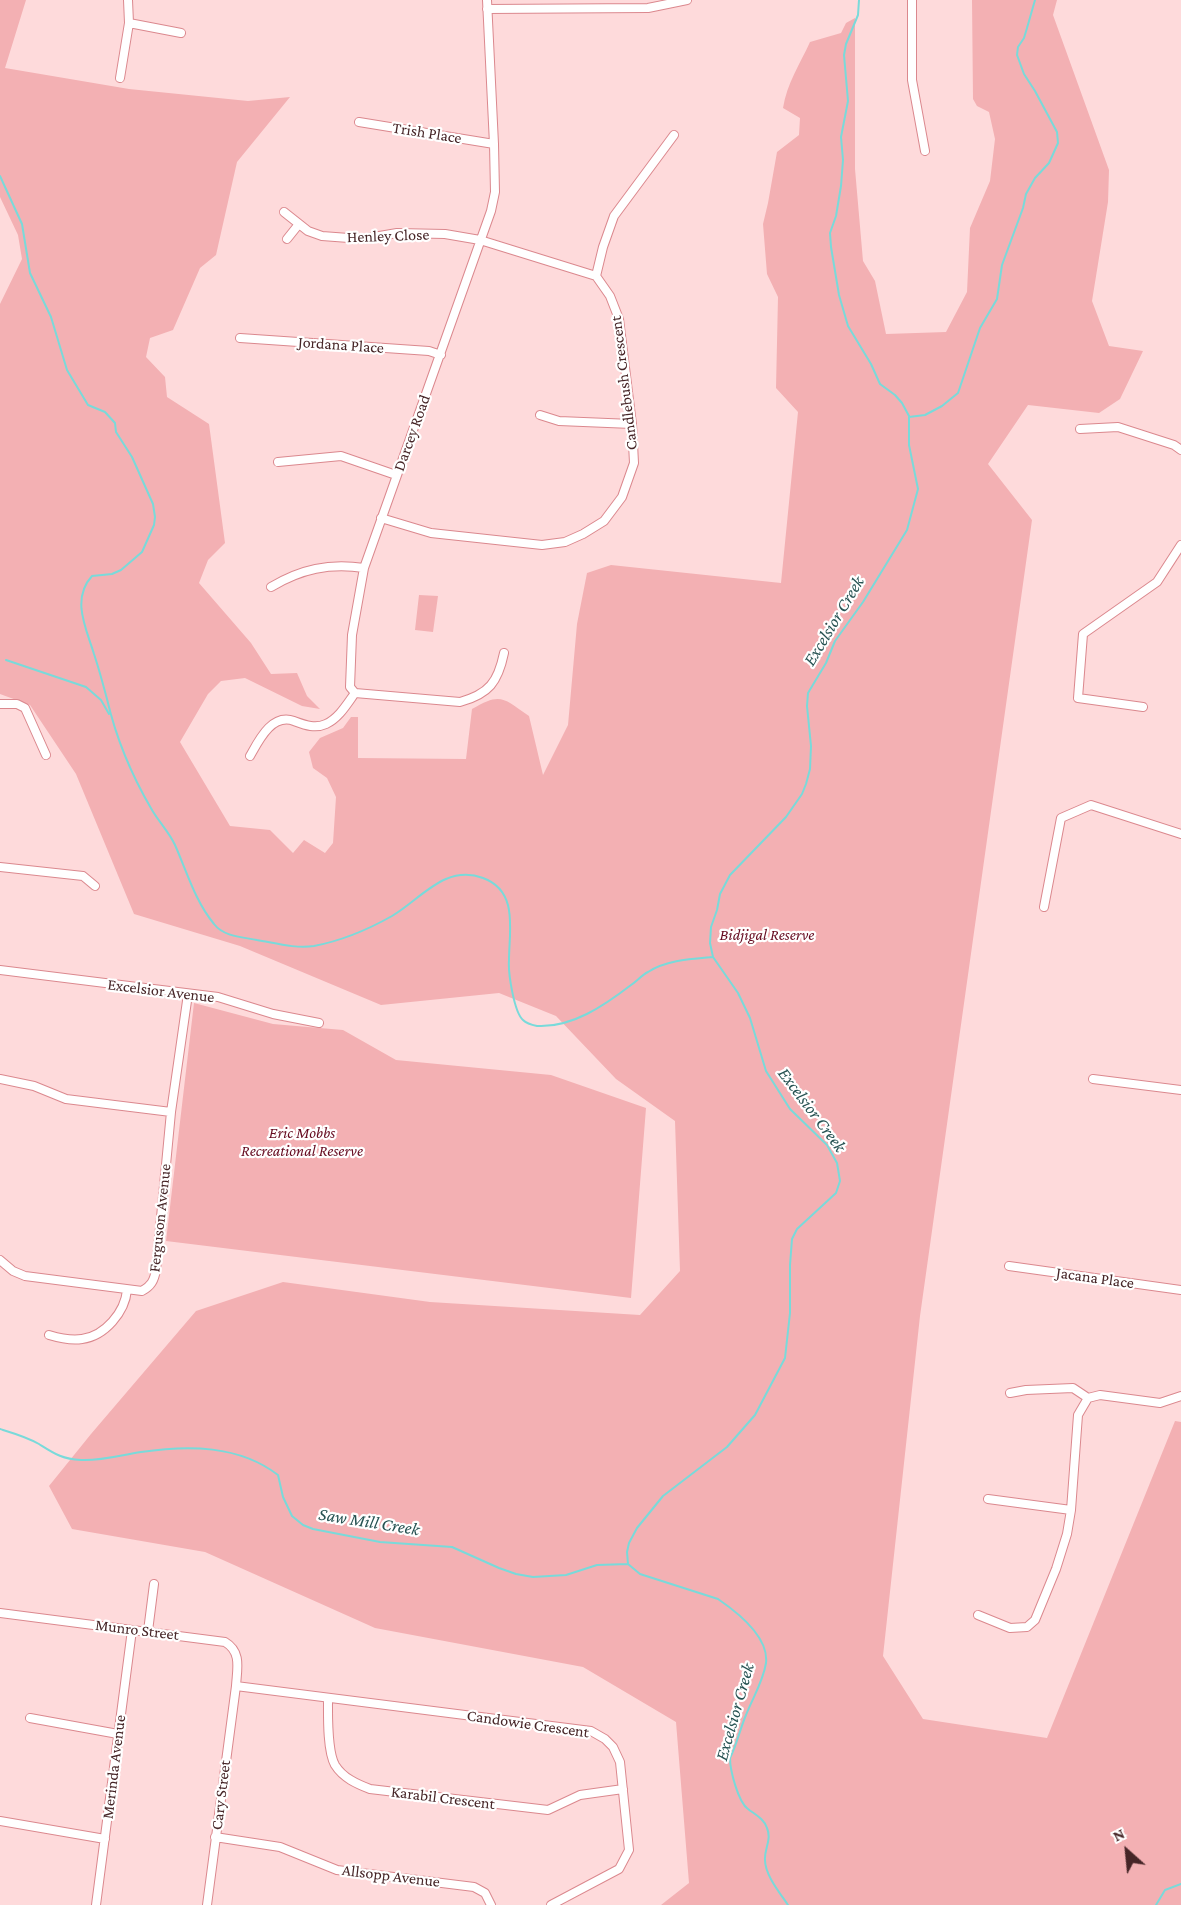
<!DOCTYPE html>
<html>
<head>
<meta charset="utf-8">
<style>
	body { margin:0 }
	#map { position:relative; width:1181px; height:1905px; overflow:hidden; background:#fedadb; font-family:"Crimson Pro",serif }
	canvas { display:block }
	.north { position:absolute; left:1097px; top:1821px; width:60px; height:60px; -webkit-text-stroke:4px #fff; paint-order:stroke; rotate:333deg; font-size:16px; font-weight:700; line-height:24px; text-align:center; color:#462527 }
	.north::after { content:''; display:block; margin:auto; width:21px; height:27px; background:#462527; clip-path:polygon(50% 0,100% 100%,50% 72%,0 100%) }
</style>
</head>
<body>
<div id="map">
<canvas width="1181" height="1905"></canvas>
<div class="north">N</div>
</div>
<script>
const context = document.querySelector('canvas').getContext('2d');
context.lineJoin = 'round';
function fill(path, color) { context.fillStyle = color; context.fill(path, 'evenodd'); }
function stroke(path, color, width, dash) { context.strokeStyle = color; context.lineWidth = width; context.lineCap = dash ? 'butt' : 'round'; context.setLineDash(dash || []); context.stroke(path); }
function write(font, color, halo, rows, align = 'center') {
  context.font = font + ' "Crimson Pro",serif'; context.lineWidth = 4.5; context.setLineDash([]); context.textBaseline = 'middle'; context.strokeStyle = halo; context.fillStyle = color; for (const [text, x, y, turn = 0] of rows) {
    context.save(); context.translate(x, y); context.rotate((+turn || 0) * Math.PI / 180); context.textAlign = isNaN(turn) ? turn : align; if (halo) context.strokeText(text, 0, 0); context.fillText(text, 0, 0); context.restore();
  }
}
fill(new Path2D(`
	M0 0H26L5 68 129 89 248 101 290 97 237 162 216 255 200 268 173 330 150 338 146 357 165 377 167 397 209 424 225 543 208 560 199 583 251 643 271 674 297 673 307 696 320 709 302 706 245 678 221 681 208 694 180 742 230 826 270 830 293 853 304 840 325 853 333 843 336 797 327 778 313 768 309 752 320 738 343 728 351 717H358V758L466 759 472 709C501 692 503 698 529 716L543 775 568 725 577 624 587 573 611 565 781 583 798 412 776 388 778 297 767 274 763 224 768 203 777 152 799 135 800 118 783 108C787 83 800 64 810 42L841 33 846 23 855 18V169L863 261 875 281 886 334 946 332 967 292 970 228 990 181 995 139 989 112 977 106 973 99 972 0H1057L1053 15 1109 170 1108 202 1092 301 1109 346 1143 351 1120 399 1099 413 1028 405 988 464 1032 520 920 1316 883 1656 923 1719 1047 1738 1175 1421 1181 1422V1905H661L689 1883 676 1722 583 1667 375 1628 205 1552 72 1529 49 1486 91 1434 196 1311 283 1282 430 1302 640 1315 680 1271 675 1121 616 1079 556 1016 499 993 381 1005 240 946 134 914 76 774 30 705 0 694V304L22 259 18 235 0 197Z
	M419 595 438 596 433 632 415 630Z
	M194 1003 273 1024 343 1030 396 1060 551 1075 646 1108 631 1298 166 1241Z`), '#f3b0b3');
stroke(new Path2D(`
	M859 0 858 15 846 44 844 55 848 101 841 137 843 160 841 186 836 216 830 233 831 247 839 295 848 326 871 364 880 384 895 395 902 403 909 416
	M0 176 22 224 30 273 51 317 67 370 88 405 105 412 115 423 116 432 132 457 153 504 155 517 154 525 142 552 121 570 112 574 92 576C71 599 86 628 94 654 99 669 103 684 107 699 116 738 132 776 152 810 159 822 169 832 175 845 187 872 195 901 214 924 224 937 243 937 257 940 275 943 296 949 314 946 340 941 369 929 392 916 421 899 445 864 483 878 519 891 509 931 509 960 508 973 514 1012 523 1020 527 1024 532 1025 537 1026 572 1028 605 1005 631 985 637 981 642 975 648 972 667 960 691 959 713 957
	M6 660 86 687 101 700 109 714
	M0 1429C13 1433 27 1437 39 1444 55 1454 62 1459 81 1460 102 1461 121 1455 141 1452 188 1445 239 1445 278 1475L283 1497 292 1516 303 1525 313 1529 380 1542 452 1547 499 1568 516 1574 533 1577 566 1575 597 1565 628 1564
	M788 1905C780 1893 765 1875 765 1860 764 1849 772 1840 767 1828 764 1819 756 1815 748 1809 738 1802 730 1770 730 1758 737 1744 740 1729 746 1715 753 1697 763 1682 766 1663 769 1637 737 1612 718 1599L640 1574 628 1564 627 1552 629 1543 637 1528 663 1496 727 1447 755 1415 785 1358 790 1313V1265L792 1239 797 1229 836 1193 840 1181 837 1163 827 1145 790 1109 766 1071 750 1018 738 993 713 957 710 943 711 927 717 910 720 894 730 875 786 817 802 794 806 784 810 769 811 746 807 706 808 693 826 663 835 641 863 602 907 530 918 489 909 445V417L925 415 942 406 958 393 980 328 997 299 1002 265 1023 208 1026 194 1035 178 1049 163 1058 143 1057 132 1035 91 1024 74 1017 55 1018 47 1024 38 1027 28 1035 0
	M1156 1905 1165 1890 1181 1884`), '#79dada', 2);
const street = new Path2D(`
	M487 0 494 144 495 192 491 211 364 568 352 635 350 687 355 693 460 702C489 694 498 682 504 653
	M912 0V80L925 151
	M487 9 648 8 687 0
	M129 23 181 33
	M120 78 129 23 128 0
	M359 122 494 144
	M284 212 308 231 322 236 362 239 397 233 445 234 480 240 596 276 610 296 619 319 632 424 634 463 622 497 604 521 583 534 565 542 542 545 431 533 381 518
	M287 239 299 224
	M596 276 603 247 614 216 674 135
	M240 338 429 351 441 355
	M540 415 559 421 632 424
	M1080 429 1118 427 1174 445 1181 450
	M278 462 341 456 396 475
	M271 587C301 569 329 563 364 568
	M0 704H17L25 708 46 755
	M1143 707 1078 698 1083 634 1157 582 1181 545
	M250 756C259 740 272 713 294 721 305 725 315 729 326 724 339 718 347 704 355 693
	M0 867 83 876 95 886
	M1044 907 1061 818 1091 805 1181 834
	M0 970 218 997 273 1014 319 1023
	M0 1079 34 1086 66 1099 171 1112
	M1093 1079 1181 1090
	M0 1260 13 1271 25 1276 142 1291C151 1286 154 1281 156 1270L171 1112 188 994
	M1009 1266 1181 1290
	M49 1335C59 1338 70 1341 82 1339 105 1336 125 1312 127 1290
	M1010 1393 1026 1390 1073 1388 1088 1398
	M988 1499 1071 1510
	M0 1613 225 1642C242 1652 237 1669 236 1686L207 1905
	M978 1615 1010 1628 1027 1627 1035 1620 1056 1569 1067 1534 1071 1510 1078 1415 1088 1398 1100 1395 1160 1403 1181 1396
	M148 1631 154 1584
	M236 1686 591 1731 605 1739 613 1747 620 1762 629 1850 619 1869 551 1905
	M328 1699C328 1715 327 1751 335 1765 343 1778 357 1784 370 1789L548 1810 580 1795 623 1789
	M30 1718 118 1734
	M0 1821 105 1839
	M215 1837 280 1847 337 1870 474 1887 485 1893 491 1905
	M96 1905 132 1630`);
stroke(street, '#db888e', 10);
stroke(street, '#fff', 8);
write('16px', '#462527', '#fff', [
	["Trish Place",427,133,9],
	["Henley Close",388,236,-2],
	["Jordana Place",341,345,4],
	["Candlebush Crescent",624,383,-97],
	["Darcey Road",412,433,-70],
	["Excelsior Avenue",161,991,7],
	["Ferguson Avenue",160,1218,-84],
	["Jacana Place",1095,1278,8],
	["Munro Street",137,1630,7],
	["Candowie Crescent",528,1724,8],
	["Merinda Avenue",114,1767,-83],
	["Cary Street",221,1795,-83],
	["Karabil Crescent",443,1798,7],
	["Allsopp Avenue",391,1876,7]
]);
write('italic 16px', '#660b20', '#fff', [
	["Bidjigal Reserve",767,935],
	["Eric Mobbs",302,1133],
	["Recreational Reserve",302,1151]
]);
write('italic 18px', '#265252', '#fff', [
	["Excelsior Creek",834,621,-59],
	["Excelsior Creek",812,1110,53],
	["Saw Mill Creek",369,1522,9],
	["Excelsior Creek",735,1712,-74]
]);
</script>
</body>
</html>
